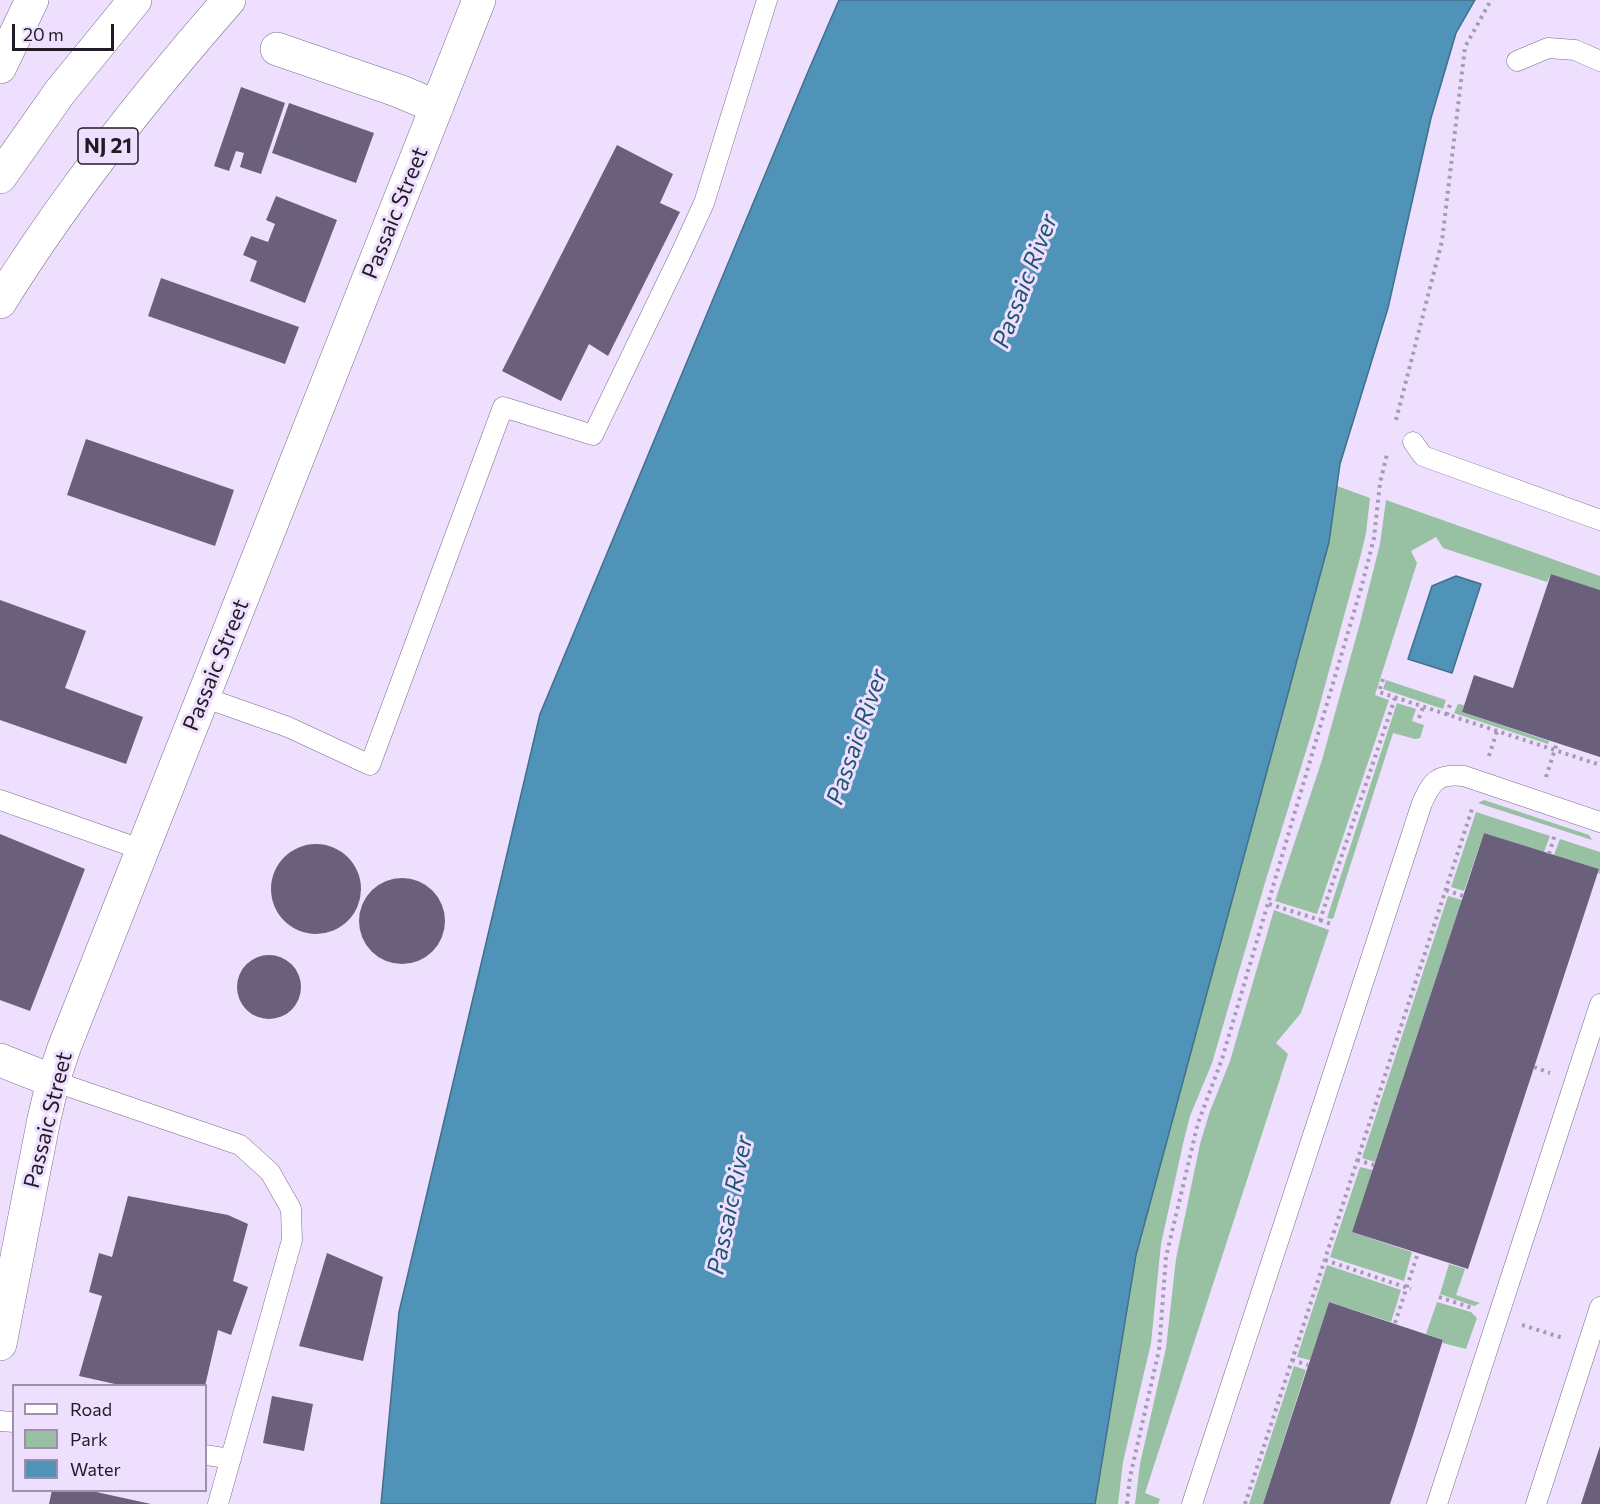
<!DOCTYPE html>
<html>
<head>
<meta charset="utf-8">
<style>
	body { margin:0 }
	#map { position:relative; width:1600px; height:1504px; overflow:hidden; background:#eedffe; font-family:Commissioner,sans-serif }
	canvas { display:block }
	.legend { position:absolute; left:12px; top:1384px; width:195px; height:108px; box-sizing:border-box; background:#eedffe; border:2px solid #9c91a8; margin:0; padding:8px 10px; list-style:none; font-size:18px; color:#211b26 }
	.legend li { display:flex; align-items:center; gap:12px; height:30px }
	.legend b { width:30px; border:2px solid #9c91a8 }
	.scale { position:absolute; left:12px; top:24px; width:102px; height:27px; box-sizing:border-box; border:3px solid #211b26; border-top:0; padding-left:8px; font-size:18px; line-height:21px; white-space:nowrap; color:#211b26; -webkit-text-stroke:4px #eedffe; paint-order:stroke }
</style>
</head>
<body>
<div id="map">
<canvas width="1600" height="1504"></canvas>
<ul class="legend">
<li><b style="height:8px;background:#fff"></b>Road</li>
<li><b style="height:16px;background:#97c1a2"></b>Park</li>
<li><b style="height:16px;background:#4f93b8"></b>Water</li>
</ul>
<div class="scale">20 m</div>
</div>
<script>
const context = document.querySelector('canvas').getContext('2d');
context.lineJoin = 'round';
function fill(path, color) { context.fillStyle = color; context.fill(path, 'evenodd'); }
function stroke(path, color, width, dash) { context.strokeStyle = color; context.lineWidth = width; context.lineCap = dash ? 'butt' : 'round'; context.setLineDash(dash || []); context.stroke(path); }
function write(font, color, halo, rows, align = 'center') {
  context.font = font + ' Commissioner,sans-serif'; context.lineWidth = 6; context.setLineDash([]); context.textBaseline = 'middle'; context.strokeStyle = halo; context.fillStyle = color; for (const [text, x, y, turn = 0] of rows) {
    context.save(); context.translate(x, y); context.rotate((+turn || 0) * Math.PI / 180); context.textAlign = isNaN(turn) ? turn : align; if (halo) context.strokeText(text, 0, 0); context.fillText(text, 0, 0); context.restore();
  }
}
fill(new Path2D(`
	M1337 486 1370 498 1366 533 1361 554 1315 722 1264 886 1212 1063 1190 1116 1183 1144 1161 1244 1151 1343 1123 1462 1118 1504H1095L1136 1255 1329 542Z
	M1386 500 1600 576V590L1551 574 1547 582 1443 548 1436 537 1411 551 1417 563 1375 695 1389 700 1317 914 1275 901 1322 760 1360 623 1380 544Z
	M1386 680 1446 700 1443 709 1383 689Z
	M1397 703 1416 709 1412 721 1424 725 1420 738 1415 739 1393 733 1333 919 1327 918Z
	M1458 704 1464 705 1462 712 1549 741 1548 744 1454 713Z
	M1484 800 1589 835 1592 840 1478 803Z
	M1476 812 1550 836 1544 852 1484 833 1464 891 1451 887Z
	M1560 839 1600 852V874L1598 873 1599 869 1554 855Z
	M1448 896 1462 900 1375 1162 1362 1158Z
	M1274 910 1329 930 1301 1013 1276 1043 1288 1054 1145 1493 1160 1499 1158 1504H1135L1140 1464 1166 1348 1176 1259 1200 1144 1210 1111 1230 1061Z
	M1360 1167 1373 1170 1352 1232 1412 1252 1404 1281 1330 1257Z
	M1449 1264 1465 1269 1456 1295 1480 1303 1474 1306 1440 1294Z
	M1327 1265 1401 1290 1391 1322 1329 1302 1310 1360 1297 1357Z
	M1437 1302 1471 1312 1477 1318 1466 1349 1443 1343V1340L1426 1334Z
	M1294 1366 1306 1370 1263 1504H1249Z`), '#97c1a2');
const water = new Path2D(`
	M839 0H1475L1456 33 1431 118 1388 308 1340 464 1329 542 1136 1255 1095 1504H381L399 1312 540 714 807 74Z
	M1456 576 1481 584 1452 673 1408 659 1432 586Z`);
fill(water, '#4f93b8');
stroke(water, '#416f8c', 1.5);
fill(new Path2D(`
	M241 87 285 103 261 174 240 167 244 153 236 151 229 171 214 166Z
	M289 103 374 133 356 183 272 153Z
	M617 145 673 174 660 203 680 212 608 356 589 344 561 401 502 371Z
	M276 196 337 220 305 303 250 281 257 261 243 255 251 236 268 242 275 224 266 220Z
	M161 278 299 327 285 364 148 316Z
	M86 439 234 490 215 546 67 495Z
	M1551 574 1600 590V757L1462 712 1474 675 1513 688Z
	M0 600 86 631 65 688 143 717 126 764 0 720Z
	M1484 833 1599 869 1468 1269 1352 1232Z
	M0 834 85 869 30 1011 0 1000Z
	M271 889a45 45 0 1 1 90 0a45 45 0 1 1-90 0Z
	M359 921a43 43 0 1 1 86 0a43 43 0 1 1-86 0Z
	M237 987a32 32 0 1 1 64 0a32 32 0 1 1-64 0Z
	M128 1196 228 1215 248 1224 233 1281 248 1287 231 1335 218 1330 205 1386H124L79 1376 102 1296 89 1292 99 1253 112 1257Z
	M327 1253 383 1277 363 1361 299 1346Z
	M1329 1302 1443 1340 1413 1435 1390 1504H1263Z
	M272 1396 313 1404 304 1451 263 1443Z
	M1600 1446V1504H1581Z
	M52 1490H87L151 1504H49Z`), '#6a607b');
const service = new Path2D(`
	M1517 61 1548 48 1575 50 1600 61
	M1413 442 1423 456 1600 520
	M203 697 288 727 370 765 503 407 593 435 681 253 704 203 767 0
	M0 800 143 850
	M53 1081 240 1145 270 1172 291 1209 292 1240 218 1504
	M0 1421 14 1422
	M206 1455 231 1459
	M1192 1504 1422 803C1432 781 1438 773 1464 776L1600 822
	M1437 1504 1600 1004
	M1536 1504 1600 1307`);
const minor = new Path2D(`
	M277 49 399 91 437 107
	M0 67 32 0
	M0 1060 53 1081
	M0 1344 44 1119 53 1081 64 1048 479 0`);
const motorway = new Path2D(`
	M0 177 60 92 135 0
	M0 302C67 194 145 96 229 0`);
stroke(service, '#7a6d88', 21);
stroke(minor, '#7a6d88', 34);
stroke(motorway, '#7a6d88', 34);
stroke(new Path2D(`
	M1396 420 1442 241 1465 47 1491 0
	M1383 679 1379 692 1600 765
	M1447 715 1451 701
	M1419 718 1423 707
	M1489 756 1497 731
	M1546 777 1557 743
	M1549 854 1555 834
	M1446 890 1463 896
	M1269 904 1320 920 1395 698
	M1320 920 1331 924
	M1534 1067 1550 1073
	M1357 1160 1374 1165
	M1325 1260 1411 1289
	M1439 1297 1472 1308
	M1395 1323 1418 1253
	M1522 1325 1563 1338
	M1292 1360 1308 1365
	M1127 1504 1130 1477 1159 1350 1166 1257 1198 1123 1222 1059 1362 585 1374 538 1380 483 1387 454
	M1245 1504 1473 806`), '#a79bb4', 4, [3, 4.5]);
stroke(service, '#fff', 20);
stroke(minor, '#fff', 33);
stroke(motorway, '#fff', 33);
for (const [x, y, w] of [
	[108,146,60]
]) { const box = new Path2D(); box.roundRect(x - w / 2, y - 18, w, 36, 4.5); context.fillStyle = '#eedffe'; context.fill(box); stroke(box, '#211b26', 1.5); }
write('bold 21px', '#211b26', null, [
	["NJ 21",108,146]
]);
write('22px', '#211b26', '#eedffe', [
	["Passaic Street",395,213,-68],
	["Passaic Street",216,665,-68],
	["Passaic Street",48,1120,-76]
]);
write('italic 24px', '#215671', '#eedffe', [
	["Passaic River",1025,281,-69],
	["Passaic River",857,737,-71],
	["Passaic River",730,1205,-78]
]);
</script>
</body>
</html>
